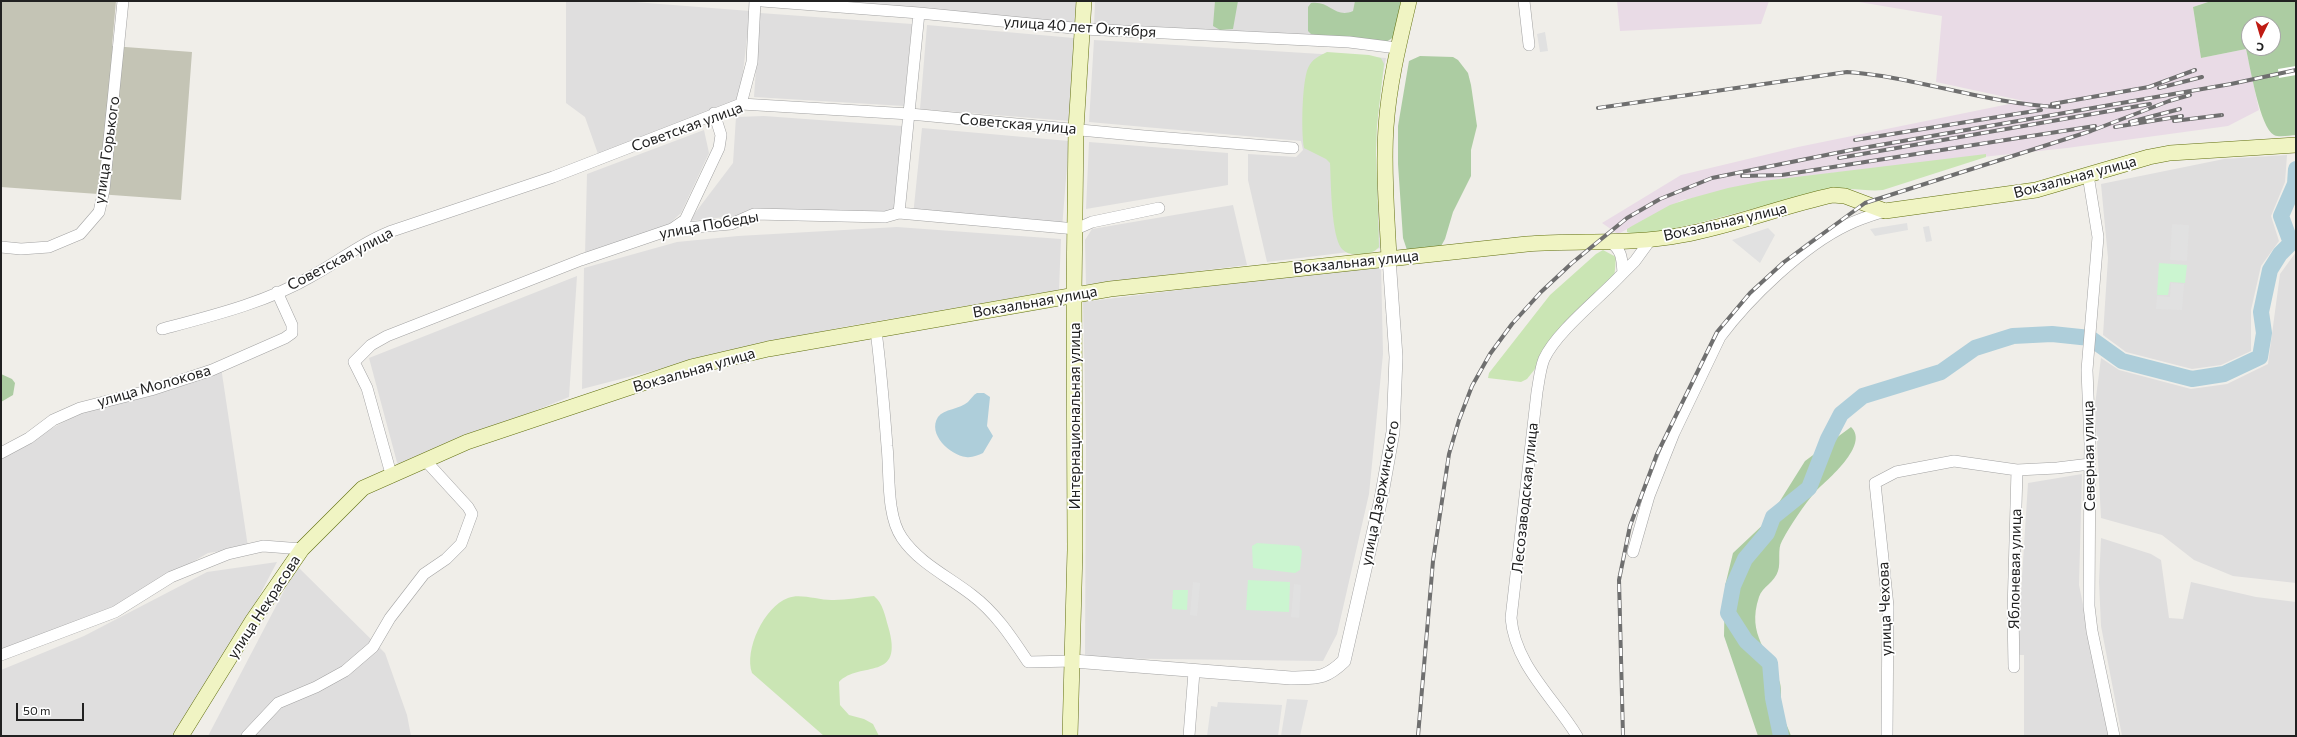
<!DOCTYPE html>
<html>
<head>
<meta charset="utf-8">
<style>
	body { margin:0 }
	#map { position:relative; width:2297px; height:737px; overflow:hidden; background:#f0eee9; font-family:Commissioner,sans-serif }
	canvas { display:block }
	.frame { position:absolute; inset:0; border:2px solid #212121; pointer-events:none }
	.north { position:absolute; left:2241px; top:16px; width:40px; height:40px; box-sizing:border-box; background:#fff; border:1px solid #a6a6a6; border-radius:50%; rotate:185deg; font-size:11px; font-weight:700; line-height:16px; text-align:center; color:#212121 }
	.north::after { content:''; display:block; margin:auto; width:14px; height:18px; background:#bf1b13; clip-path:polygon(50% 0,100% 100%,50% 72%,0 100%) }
	.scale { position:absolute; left:16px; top:703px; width:68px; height:18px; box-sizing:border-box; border:2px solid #212121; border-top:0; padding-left:5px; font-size:12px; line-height:14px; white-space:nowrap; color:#212121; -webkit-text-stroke:3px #fff; paint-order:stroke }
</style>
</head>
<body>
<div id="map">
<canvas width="2297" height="737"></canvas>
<div class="frame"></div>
<div class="north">С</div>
<div class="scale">50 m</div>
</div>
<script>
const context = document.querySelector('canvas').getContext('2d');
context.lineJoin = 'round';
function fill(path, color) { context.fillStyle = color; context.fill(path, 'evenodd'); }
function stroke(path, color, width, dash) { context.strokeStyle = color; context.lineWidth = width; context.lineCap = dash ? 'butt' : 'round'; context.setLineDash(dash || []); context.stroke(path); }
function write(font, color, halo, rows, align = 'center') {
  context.font = font + ' Commissioner,sans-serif'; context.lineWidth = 3.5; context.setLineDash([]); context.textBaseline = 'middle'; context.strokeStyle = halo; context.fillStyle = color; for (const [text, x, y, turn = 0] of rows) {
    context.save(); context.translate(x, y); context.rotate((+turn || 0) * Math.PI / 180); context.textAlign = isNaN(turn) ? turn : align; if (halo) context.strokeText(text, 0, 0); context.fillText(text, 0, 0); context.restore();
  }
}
fill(new Path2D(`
	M566 1H622L750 11 740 99 598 154 585 117 566 103Z
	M785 1H1078L1077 25Z
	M1095 1H1400L1390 38 1094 27Z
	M760 13 912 24 904 106 754 97Z
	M927 25 1074 38 1070 121 920 109Z
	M1094 40 1386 58 1380 90 1375 146 1382 248 1267 262 1248 180V154L1296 157 1303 150 1301 141 1089 122Z
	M764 116 902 126 894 216 754 208 735 216 689 221 733 163 736 117Z
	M922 128 1069 141 1062 228 913 216Z
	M704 130 709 153 681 213 667 226 585 255 587 174Z
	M1089 142 1228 153V185L1086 209Z
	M2287 155 2285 182 2271 216 2279 241 2261 266 2251 310V351L2221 365 2192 369 2126 352 2103 335 2108 258 2101 184 2224 159Z
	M1233 205 1247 265 1086 285 1085 240 1092 229Z
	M897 227 1061 239 1059 290 843 327 710 356 582 389 584 268 677 242 738 236Z
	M2296 252V583L2233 576 2194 560 2162 535 2101 518 2095 405 2101 358 2119 370 2191 389 2227 384 2268 364 2280 274Z
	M1381 265 1383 354 1369 494 1337 634 1323 661 1085 658 1086 440 1083 302Z
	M577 276 569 397 398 466 369 358Z
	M221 367 248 547 208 553 133 597 25 648 1 656V456L82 412Z
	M2082 474 2079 585 2110 736H2024V655H2017L2028 483Z
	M2101 538 2151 554 2161 560 2169 618 2183 619 2191 582 2256 597 2296 602V736H2122L2101 626 2099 582Z
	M277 562 186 736H1V670L84 636 207 572Z
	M297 566 385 653 407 715 411 736H208Z`), '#dfdede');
fill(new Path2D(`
	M1617 1H1769L1761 24 1620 31Z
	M1853 1H2211L2193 7 2201 58 2246 49 2259 110 2228 126 2067 148 1832 173 1682 200 1618 234 1602 223 1681 175 1798 147 2024 101 1936 82 1942 16Z`), '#e9dbe6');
fill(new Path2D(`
	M1 1H116L112 46 192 52 181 200 1 187Z`), '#c4c4b5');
fill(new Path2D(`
	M1327 52 1369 55 1381 58 1384 64 1377 125 1376 151 1379 247C1374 253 1367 254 1360 254 1353 255 1347 254 1342 249 1331 237 1331 181 1330 163L1326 159 1304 148C1301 132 1302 82 1308 68 1312 59 1319 56 1327 52Z
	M1986 154V157L1883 190C1868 192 1853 187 1838 190 1788 198 1739 213 1690 225 1678 227 1636 238 1627 232V229L1632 226 1670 205 1688 199 1728 188 1763 181Z
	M1603 250 1616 257 1614 281 1565 331 1527 379 1521 382 1488 378 1489 373 1550 295 1596 254Z
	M874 596C883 603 885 616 888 626 905 683 860 660 839 682L840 705 849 715 864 719 873 724 879 736H824L752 673C744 650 764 607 788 598 801 593 820 601 834 600 847 600 861 597 874 596Z`), '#cae5b4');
fill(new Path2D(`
	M1215 1H1238L1233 29 1220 30 1213 26Z
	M1355 1H1403L1394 37 1386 42 1318 36 1311 34 1308 31V7L1311 3C1330 0 1335 19 1353 11Z
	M2211 1H2296V135C2290 135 2280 138 2274 135 2260 128 2250 66 2246 49L2201 58 2193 7ZM2249 24H2273V48H2249Z
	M1420 56 1453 57 1458 60 1468 73 1471 85 1477 126 1471 150V176L1453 212 1445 239 1440 248 1407 250 1403 238 1398 164V126L1409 61Z
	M1 374 12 379 15 383 13 395 1 402Z
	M1851 427C1870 445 1827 480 1816 491 1804 505 1791 524 1782 541 1777 549 1781 562 1778 571 1775 582 1762 587 1759 597 1746 636 1770 651 1780 683 1782 690 1780 699 1781 707 1782 717 1788 727 1791 736H1758L1724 636 1725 586 1733 553 1768 520 1805 461Z`), '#accca2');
fill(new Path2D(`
	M2159 263 2187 265 2185 283 2170 282 2168 295H2157Z
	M1257 543 1299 546 1302 551 1300 570 1295 573 1253 568 1252 546Z
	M1248 580 1290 582 1289 612 1246 610Z
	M1173 590H1188L1187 610 1172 609Z`), '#cbf5d0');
fill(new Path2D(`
	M1545 32 1548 51 1540 52 1537 34Z
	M1907 223 1908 230 1875 236 1870 229Z
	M2172 224 2189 225 2187 261 2170 260Z
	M1929 226 1932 241 1926 242 1923 227Z
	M1768 228 1775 235 1760 263 1732 240Z
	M2171 283 2184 284 2182 310 2156 309 2157 296 2170 297Z
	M1193 582 1200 583 1197 616 1190 615Z
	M1294 584 1301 585 1299 618 1291 617Z
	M1287 699 1308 700 1300 736H1281Z
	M1218 702 1282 705 1278 736H1207L1211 706 1217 707Z`), '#e1e1e1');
fill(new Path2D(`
	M977 393H984L990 397 987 426 993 436 983 453C978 455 972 458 966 457 950 455 927 434 938 417 944 409 960 409 968 402 971 399 973 395 977 393Z`), '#aeceda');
fill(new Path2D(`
	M2296 66V75L2279 78 2278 69Z`), '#fff');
stroke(new Path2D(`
	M1781 736 1773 698 1770 663 1746 641 1728 613 1733 586 1745 559 1767 533 1773 517 1809 488 1828 439 1841 414 1863 396 1941 372 1975 348 2013 336 2052 334 2090 338 2122 361 2192 379 2224 374 2260 357 2264 333 2261 312 2270 270 2280 254 2291 243 2281 216 2295 184 2296 169`), '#aeceda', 16);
const minor = new Path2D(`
	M762 1 919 13 1083 29 1349 42 1397 48
	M1524 1 1529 45
	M741 104 752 62 755 1
	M2088 175 2098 237 2087 370 2090 444 2089 606 2092 631 2114 736
	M899 213 919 13
	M672 229 685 220 719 148 721 135 714 113
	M1 247 21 249 49 247 80 234 99 212 104 190 123 1
	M1623 273 1635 261 1651 239
	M162 329C211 316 268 302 312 276 338 262 361 243 389 232L553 177 741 104 910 114 1144 136 1293 148
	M876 331C881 369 884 407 887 446 890 473 886 515 902 538 919 563 949 577 972 595 996 613 1012 638 1028 662L1073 661
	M1 453 29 438 53 420 80 408 151 390 212 370 285 338 292 333V325L277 292
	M391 474 367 388 354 362 371 345 387 336 581 260 672 229 731 224 754 214 885 217 899 213 1076 229 1092 222 1159 208
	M1633 552 1649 496 1674 433 1720 337C1749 298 1803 246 1847 225 1859 219 1872 215 1885 211
	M1 655 115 612 171 577 228 554 263 546 302 549
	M2014 667 2013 612 2017 470
	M247 736 278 703 316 687 345 671 373 647 390 618 424 574 446 559 461 544 472 514 468 507 425 460
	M1189 736 1194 672
	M1577 736C1554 698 1515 665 1511 618L1537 392C1539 381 1540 369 1544 359 1557 331 1601 297 1623 273 1622 258 1622 250 1609 241
	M1887 736 1888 606 1875 483 1896 472 1954 461 2017 470 2057 468 2090 464`);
const tertiary = new Path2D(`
	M1073 661 1291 678C1317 677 1324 680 1344 661L1381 499 1393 432 1396 357 1389 258`);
const secondary = new Path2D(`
	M1389 258C1387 215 1383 170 1386 127 1389 84 1399 43 1409 1
	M181 736 253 620 302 549 363 488 467 442 691 367 768 349 1110 289 1527 244C1579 240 1631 245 1682 235 1733 226 1782 206 1833 195L1845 196 1885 211 2036 190 2149 157 2170 153 2296 145
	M1070 736 1075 550 1074 294 1076 129 1084 1`);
stroke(minor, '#a2a2a2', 12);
stroke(tertiary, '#a2a2a2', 14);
stroke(secondary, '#627010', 16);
stroke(minor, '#fff', 11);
stroke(tertiary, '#fff', 13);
stroke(secondary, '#f0f4c3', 15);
const rail = new Path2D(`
	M2159 88 2202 77
	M2052 104 2149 87 2195 70
	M1598 108 1847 72C1918 77 1986 104 2059 107
	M2174 121 2222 115
	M2130 122 2180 109
	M2115 127 2182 116
	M1855 140 2041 110
	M1839 158 2150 104
	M1742 176 1782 175 2095 126
	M1418 736 1433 561 1449 454 1459 420 1472 386 1490 354 1512 324 1541 292 1572 263 1627 218 1660 199 1712 178 1851 150 2231 84 2296 70
	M1623 736 1619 580 1630 526 1657 454 1717 332 1750 293 1784 262 1865 203 2091 131 2169 101 2190 95`);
stroke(rail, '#6f6f6f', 4);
stroke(rail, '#fff', 2.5, [8]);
write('15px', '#212121', '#fff', [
	["улица 40 лет Октября",1080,27,4],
	["Советская улица",1018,124,5],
	["Советская улица",687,127,-20],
	["улица Горького",107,150,-82],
	["Вокзальная улица",2075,177,-15],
	["Вокзальная улица",1725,222,-13],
	["улица Победы",709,225,-10],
	["Советская улица",340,259,-28],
	["Вокзальная улица",1356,262,-6],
	["Вокзальная улица",1035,302,-10],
	["Вокзальная улица",694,370,-16],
	["улица Молокова",154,386,-16],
	["Интернациональная улица",1075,416,-90],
	["Северная улица",2089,456,-91],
	["улица Дзержинского",1380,493,-79],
	["Лесозаводская улица",1525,498,-84],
	["Яблоневая улица",2015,569,-89],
	["улица Некрасова",264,607,-57],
	["улица Чехова",1885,609,-92]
]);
</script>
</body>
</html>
